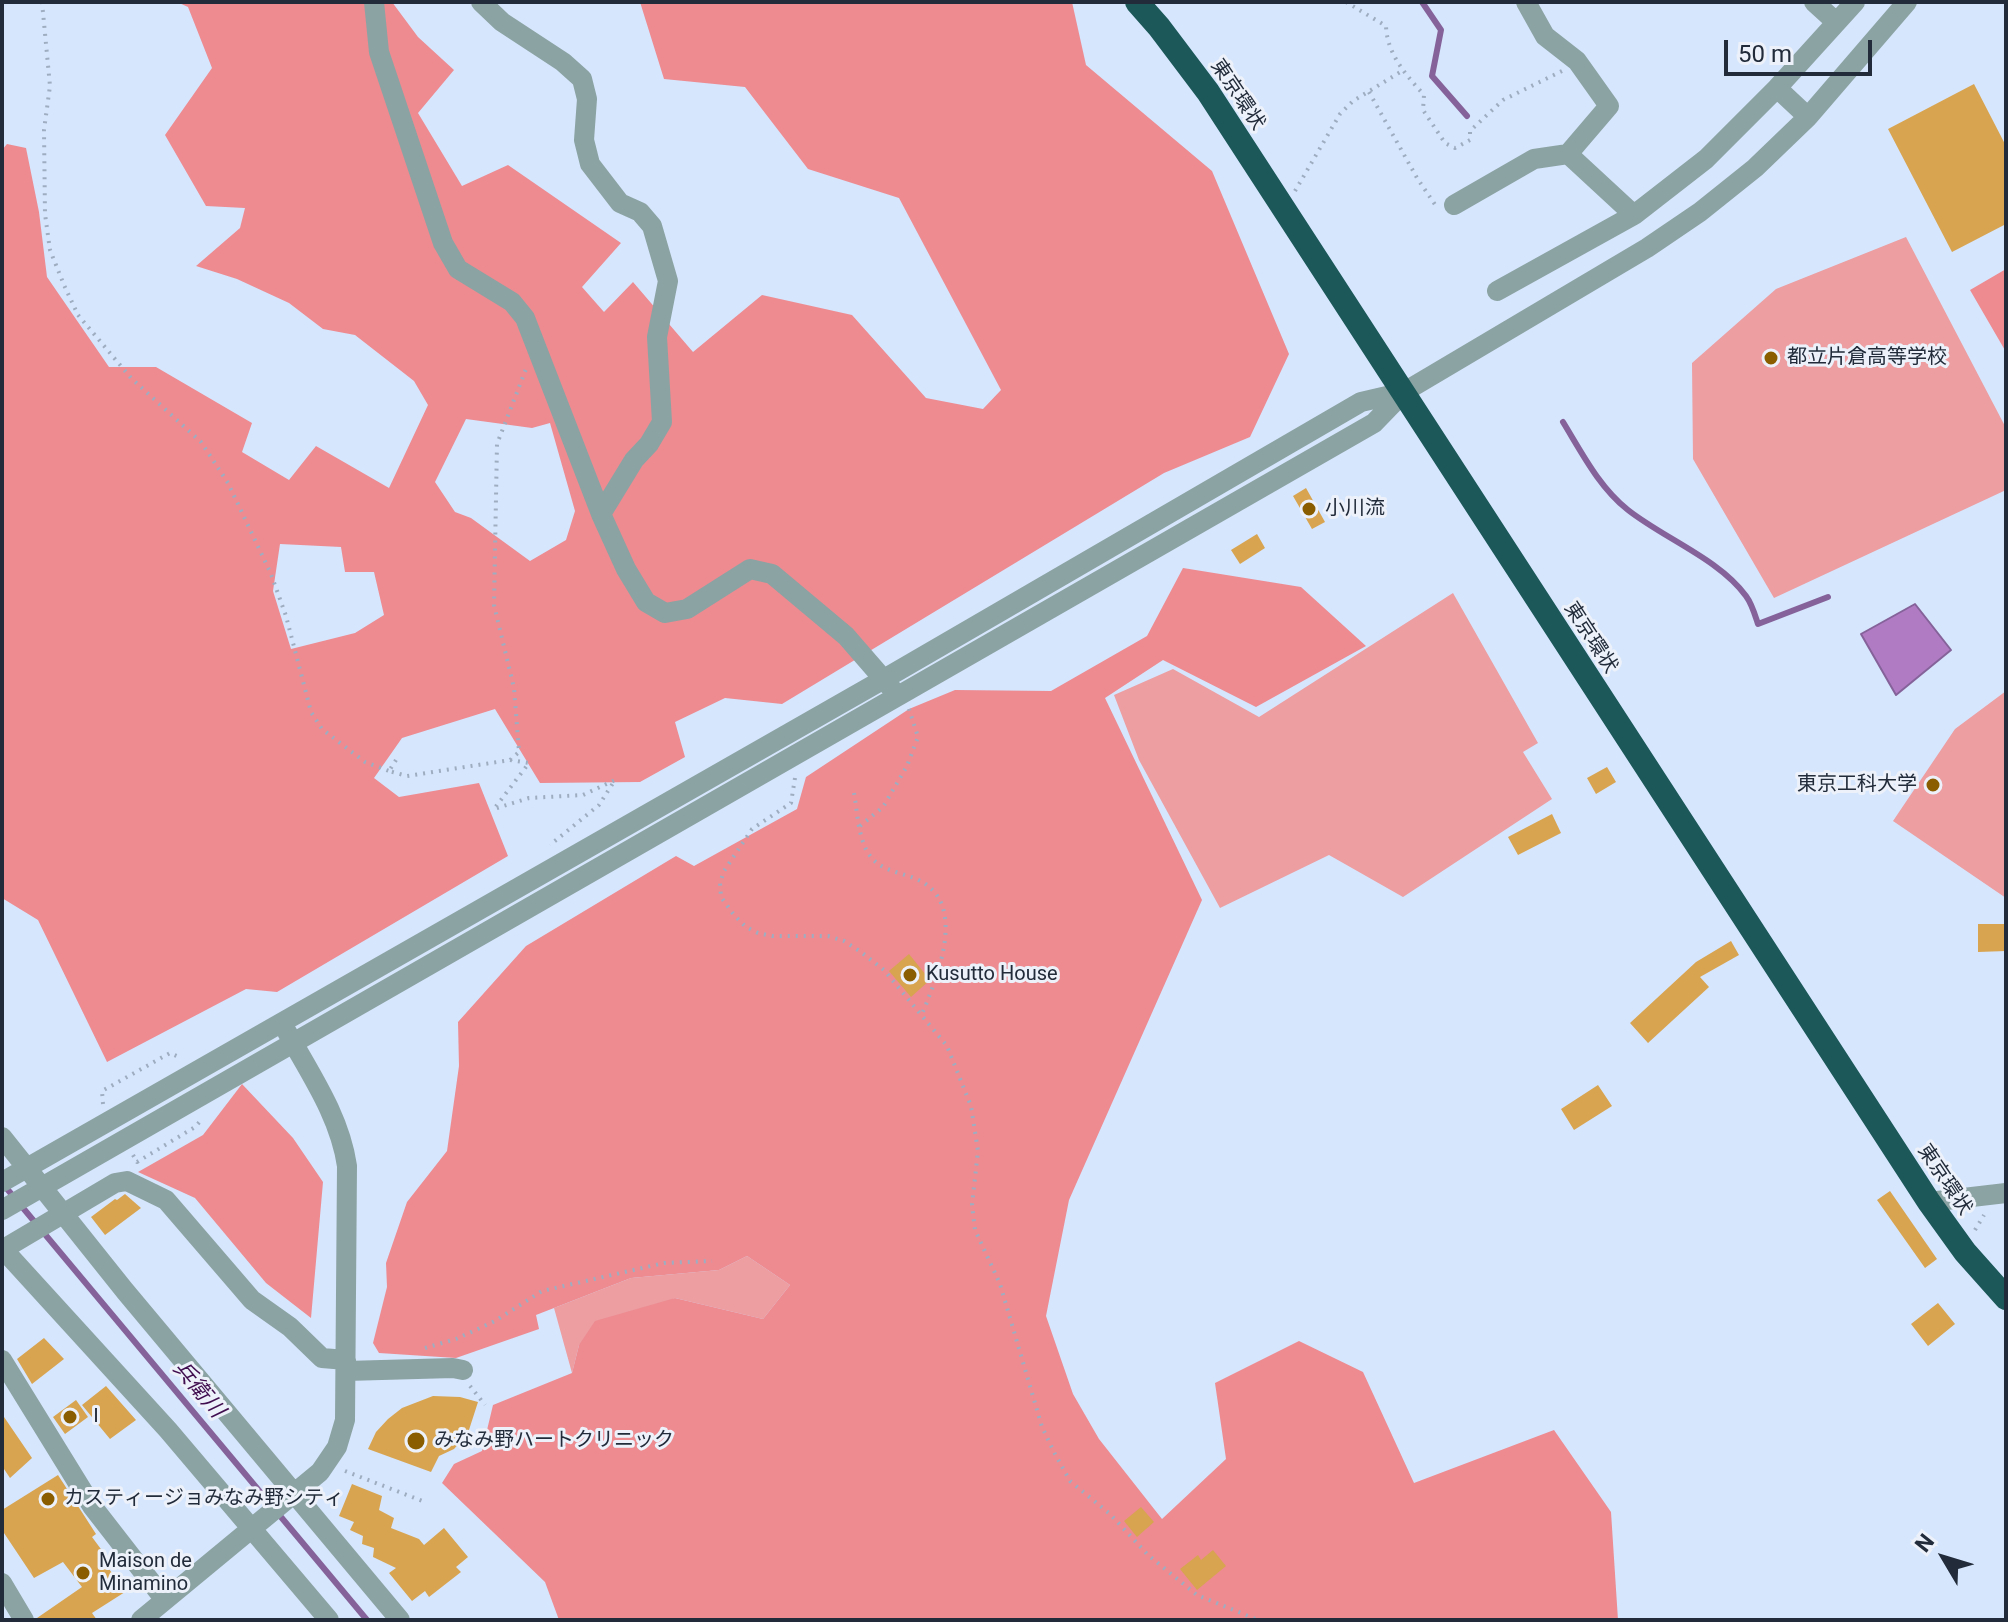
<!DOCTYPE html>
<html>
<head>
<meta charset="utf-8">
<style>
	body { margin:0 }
	#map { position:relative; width:2008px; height:1622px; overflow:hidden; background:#d6e6fd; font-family:Roboto,sans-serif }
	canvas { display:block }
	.frame { position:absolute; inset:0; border:4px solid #212b3a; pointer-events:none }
	.north { position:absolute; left:1904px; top:1518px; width:80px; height:80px; -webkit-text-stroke:6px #edf2fa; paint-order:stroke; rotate:308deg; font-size:22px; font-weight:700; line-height:32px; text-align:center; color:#212b3a }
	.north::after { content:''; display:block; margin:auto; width:28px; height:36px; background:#212b3a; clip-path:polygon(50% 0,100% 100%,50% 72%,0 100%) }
	.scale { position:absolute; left:1724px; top:40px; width:148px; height:36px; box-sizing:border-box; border:4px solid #212b3a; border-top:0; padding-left:10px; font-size:24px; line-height:28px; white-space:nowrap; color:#212b3a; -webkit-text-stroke:6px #edf2fa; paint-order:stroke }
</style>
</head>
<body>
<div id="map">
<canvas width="2008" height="1622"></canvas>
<div class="frame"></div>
<div class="north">N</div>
<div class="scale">50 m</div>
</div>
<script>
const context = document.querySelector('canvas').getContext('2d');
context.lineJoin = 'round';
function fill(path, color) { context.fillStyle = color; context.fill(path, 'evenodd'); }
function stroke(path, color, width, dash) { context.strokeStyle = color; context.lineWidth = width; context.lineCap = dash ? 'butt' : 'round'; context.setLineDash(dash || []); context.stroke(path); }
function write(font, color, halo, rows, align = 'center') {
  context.font = font + ' Roboto,"Noto Sans JP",sans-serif'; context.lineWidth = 6; context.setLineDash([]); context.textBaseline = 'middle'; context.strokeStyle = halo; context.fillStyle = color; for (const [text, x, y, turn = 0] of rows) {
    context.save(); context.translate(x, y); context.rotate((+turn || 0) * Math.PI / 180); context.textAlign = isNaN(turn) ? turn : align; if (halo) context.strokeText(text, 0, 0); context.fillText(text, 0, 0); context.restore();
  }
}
fill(new Path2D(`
	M1906 237 2006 428V490L1774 598 1693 459 1692 363 1776 289Z
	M1453 593 1538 743 1523 752 1552 799 1403 897 1329 855 1220 908 1139 760 1114 695 1173 669 1259 717Z
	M2006 691V898L1893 821 1955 729Z
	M747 1256 790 1285 763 1319 675 1298 579 1345 572 1373 554 1308 631 1278 719 1270Z`), '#ec9ea1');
fill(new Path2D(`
	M177 2H392L418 37 454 70 418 113 462 186 508 165 621 243 582 287 604 312 633 282 693 352 762 295 852 315 926 398 983 409 1001 390 899 198 808 169 745 87 664 79 640 2H1072L1086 65 1212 171 1289 354 1250 437 1164 473 782 704 725 698 675 722 685 757 640 782 540 783 495 709 402 738 374 778 399 797 479 783 508 856 277 992 246 989 107 1062 38 920 2 898V150L7 144 26 148 39 212 47 277 109 367H156L252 423 242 452 289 480 316 446 389 488 428 405 414 381 355 335 323 329 289 303 237 279 196 266 240 228 245 208 206 206 165 135 212 68 188 7ZM466 419 532 428 550 423 575 511 566 540 530 561 471 518 455 512 435 482ZM280 544 341 547 345 572H374L384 615 355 633 291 649 273 591Z
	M2006 269V352L1970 290Z
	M1183 568 1301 587 1366 646 1256 707 1163 660 1105 698 1202 900 1069 1200 1046 1316 1073 1394 1099 1439 1162 1519 1226 1459 1215 1383 1299 1341 1363 1372 1414 1483 1554 1430 1611 1512 1618 1620H559L545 1582 442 1483 454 1464 482 1451 493 1405 572 1373 579 1345 595 1321 675 1298 763 1319 790 1285 747 1256 719 1270 631 1278 536 1315 539 1329 456 1358 379 1353 373 1343 387 1287 386 1263 407 1202 447 1151 459 1066 458 1022 526 946 676 856 694 866 797 809 806 777 909 709 955 690 1051 691 1147 636Z
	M242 1084 293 1138 323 1182 311 1318 266 1283 195 1198 138 1172 203 1135Z`), '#ed8b91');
const water = new Path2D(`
	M1915 604 1951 650 1896 695 1861 634Z`);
fill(water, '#b07bc3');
stroke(water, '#85639a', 2);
stroke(new Path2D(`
	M1422 2 1441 30 1432 76 1467 116
	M1563 422C1582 453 1599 487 1628 510 1665 539 1719 559 1746 596 1752 604 1755 615 1758 624L1828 597
	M3 1184 367 1620`), '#85639a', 6);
fill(new Path2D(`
	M1974 84 2006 146V224L1952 252 1888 129Z
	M1306 488 1325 522 1312 529 1293 496Z
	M1257 534 1265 548 1240 564 1231 550Z
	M1607 767 1616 782 1596 794 1587 778Z
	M1552 814 1561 833 1518 855 1508 837Z
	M1978 924H2006V951L1978 952Z
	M1731 941 1739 955 1700 977 1709 987 1648 1043 1630 1023 1696 962Z
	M909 954 930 980 911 997 889 971Z
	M1598 1085 1612 1106 1574 1130 1561 1109Z
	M1890 1191 1937 1259 1925 1268 1877 1200Z
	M125 1194 141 1208 105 1235 91 1217 115 1199 117 1200Z
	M1938 1303 1955 1324 1928 1346 1911 1324Z
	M44 1338 64 1359 32 1384 17 1359Z
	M106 1386 136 1420 110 1439 82 1405Z
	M433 1396 460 1397 478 1402 468 1433 454 1449 439 1456 431 1472 368 1449 376 1432 388 1419 402 1408Z
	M76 1400 88 1417 65 1434 53 1417Z
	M2 1414 32 1458 10 1478 2 1466Z
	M58 1475 96 1534 92 1537 109 1560 105 1563 125 1592 92 1613 97 1620H37V1618L82 1587 63 1562 34 1578 2 1530V1510Z
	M352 1484 382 1496 379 1510 394 1518 391 1528 419 1539 424 1545 444 1528 468 1557 456 1567 461 1572 429 1597 425 1591 412 1601 389 1573 396 1568 373 1557 374 1548 362 1544 363 1536 350 1530 354 1522 339 1516Z
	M1141 1507 1154 1522 1137 1537 1124 1521Z
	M1213 1550 1226 1566 1197 1590 1180 1569 1198 1555 1201 1560Z`), '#d8a450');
stroke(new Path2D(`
	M42 2 50 86 44 130 45 214 50 250 64 285 78 315 131 378 201 442 228 483 271 574 286 616 311 712 322 729 365 762 389 771
	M1346 2 1386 26C1387 54 1406 75 1424 95L1423 110 1445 143 1455 148 1470 140V131L1503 100 1562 71
	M1369 92 1417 178 1436 206
	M1295 191 1340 114 1353 101 1402 71
	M396 760 389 771 407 776 510 760 519 752 514 688 494 605 497 444 526 369
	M510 760 529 763 494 809 529 798 583 795 615 780 599 805 550 845
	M795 778 791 803 752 829 724 871 720 883 721 897 734 915 746 927 758 933 772 936H828L844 941 861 952 884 970 947 1046 971 1106 978 1151 972 1205 975 1230 1000 1284 1042 1427 1055 1454 1070 1481 1110 1514 1148 1555 1197 1595 1258 1620
	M854 793C858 814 858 849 877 863 891 874 914 874 928 886 964 914 936 980 922 1014
	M860 826 883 807 907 766 918 737 909 709
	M103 1104 102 1091 170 1053 181 1058
	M133 1155 137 1162 195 1127 203 1118
	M1975 1230 1984 1215
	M425 1348 456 1339 495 1321 542 1291 664 1263 712 1261
	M470 1386 485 1405
	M345 1471 425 1502`), '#9fadc1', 4, [2, 6]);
stroke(new Path2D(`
	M374 2 379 52 443 243 458 269 512 302 525 318 601 514 626 569 646 602 665 613 687 609 750 569 772 574 846 636 892 689
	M481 2 502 22 563 62 582 79 587 99 584 140 590 164 620 203 640 212 652 226 668 281 657 337 662 422 649 444 634 460 601 514
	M1526 2 1545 36 1577 61 1609 106 1568 154 1634 215 1706 159 1777 88
	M1814 2 1836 22
	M1808 117 1777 88 1855 2
	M1454 205 1534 159 1568 154
	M1497 291 1634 215
	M2 1137 125 1291 400 1620
	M2 1182 884 679 1361 402 1404 392
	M1929 1202 2006 1193
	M2 1210 1374 423 1404 392 1647 248 1700 212 1755 168 1808 117 1907 2
	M2 1248 168 1430 329 1620
	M2 1250 115 1183 127 1181 166 1200 252 1300 290 1327 322 1358 346 1360
	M2 1360 92 1506 165 1600
	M346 1371 453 1368 463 1370
	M2 1583 24 1620
	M141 1620 320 1472 337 1447 345 1420 347 1166C340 1117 311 1075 287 1032`), '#8ba3a3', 20);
stroke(new Path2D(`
	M1137 2 1159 27 1208 92 1929 1202 1965 1252 2006 1298`), '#1c5859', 24);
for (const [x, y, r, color] of [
	[1771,358,8,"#8a5e00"],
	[1309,509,8,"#8a5e00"],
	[1933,785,8,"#8a5e00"],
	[910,975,8,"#8a5e00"],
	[70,1417,8,"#8a5e00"],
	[416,1441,10,"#8a5e00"],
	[48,1499,8,"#8a5e00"],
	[83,1573,8,"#8a5e00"]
]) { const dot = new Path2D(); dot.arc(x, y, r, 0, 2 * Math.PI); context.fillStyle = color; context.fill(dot); stroke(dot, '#edf2fa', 3); }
write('20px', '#212b3a', '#edf2fa', [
	["東京環状",1237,95,56],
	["東京環状",1590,638,57],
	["東京環状",1944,1180,56]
]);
write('20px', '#212b3a', '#edf2fa', [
	["都立片倉高等学校",1787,358],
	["小川流",1325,509],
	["東京工科大学",1917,785,"right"],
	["Kusutto House",926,975],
	["Ⅰ",86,1417],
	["みなみ野ハートクリニック",434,1441],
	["カスティージョみなみ野シティ",64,1499],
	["Maison de",99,1562],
	["Minamino",99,1585]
], 'left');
write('italic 22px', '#400d4f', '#edf2fa', [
	["兵衛川",198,1390,50]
]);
</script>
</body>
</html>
